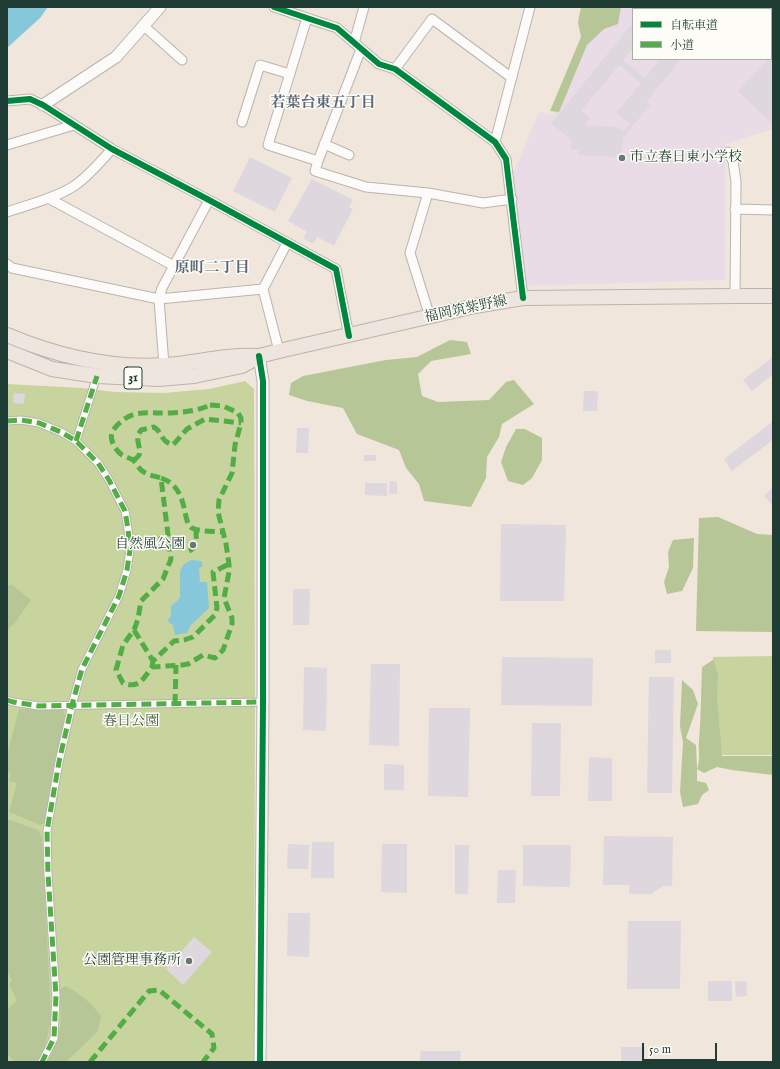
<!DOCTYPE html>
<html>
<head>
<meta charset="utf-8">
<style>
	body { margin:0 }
	#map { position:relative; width:780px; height:1069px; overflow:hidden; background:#f0e6db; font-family:"IM FELL English","Noto Serif JP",serif }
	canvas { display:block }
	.frame { position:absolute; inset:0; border:8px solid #1f3d34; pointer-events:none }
	.legend { position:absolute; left:632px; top:8px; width:140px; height:52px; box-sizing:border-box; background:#fdfcf7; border:1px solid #a4b0a9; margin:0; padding:5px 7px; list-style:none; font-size:12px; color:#1f3d34 }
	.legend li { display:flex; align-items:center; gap:8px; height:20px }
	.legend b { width:20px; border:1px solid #a4b0a9 }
	.scale { position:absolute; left:642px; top:1043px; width:75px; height:18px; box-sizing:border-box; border:2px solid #1f3d34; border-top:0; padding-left:5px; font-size:12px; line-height:14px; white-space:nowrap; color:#1f3d34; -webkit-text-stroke:3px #fdfcf7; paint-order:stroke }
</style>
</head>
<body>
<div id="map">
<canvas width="780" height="1069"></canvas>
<div class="frame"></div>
<ul class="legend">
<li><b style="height:5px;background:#00873e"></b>自転車道</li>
<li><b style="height:5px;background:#52ad45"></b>小道</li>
</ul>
<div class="scale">50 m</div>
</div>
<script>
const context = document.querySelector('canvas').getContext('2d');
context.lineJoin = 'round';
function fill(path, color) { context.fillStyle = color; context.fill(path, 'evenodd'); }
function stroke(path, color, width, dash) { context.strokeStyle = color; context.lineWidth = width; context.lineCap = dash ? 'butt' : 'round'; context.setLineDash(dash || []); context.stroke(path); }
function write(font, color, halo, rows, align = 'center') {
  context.font = font + ' "IM FELL English","Noto Serif JP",serif'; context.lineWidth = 3; context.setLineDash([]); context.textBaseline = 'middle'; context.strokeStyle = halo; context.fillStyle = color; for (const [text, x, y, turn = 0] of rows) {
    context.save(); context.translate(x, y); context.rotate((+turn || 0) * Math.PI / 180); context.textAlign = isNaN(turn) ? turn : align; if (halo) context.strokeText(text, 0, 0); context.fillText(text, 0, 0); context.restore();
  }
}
fill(new Path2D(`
	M589 7H773V129L725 144V280L527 286 513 173 539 112 553 115 587 37ZM633 9H771V59H633Z`), '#eadce7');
fill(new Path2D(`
	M245 381 254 389 255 695 254 1062H7V384L82 388 115 392 164 393 209 389Z
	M773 656V755H713V657Z`), '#c8d49e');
fill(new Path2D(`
	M581 7H621L618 24 604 29 587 45 559 112 550 111 581 37 578 22Z
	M450 340 467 342 471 354 431 361 418 374 422 396 438 402 489 400 506 382 514 380 534 404 502 424 499 437 487 457 486 478 471 507 424 501 419 484 406 468 399 450 357 434 343 408 307 401 289 395 291 383 303 376 386 360 417 357Z
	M516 429H525L542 438V460L532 478 523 485 508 481 501 462 506 447Z
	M718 517 757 534 773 535V632L696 631 699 518Z
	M694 538 693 568 682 591 667 594 664 582 669 567 668 552 673 540Z
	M11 584 31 600 14 624 7 630V587Z
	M713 660 718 674 717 698 722 756H773V775L732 770 717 767 704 773 697 769V781L706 783 709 790 702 795 698 804 683 807 680 792 683 743 680 726 682 680 693 690 698 704 686 738 696 745 697 769C701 757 698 753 699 741 701 717 701 692 702 667Z
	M62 708 65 715 44 823 40 825 9 812 17 783 9 781 11 773 7 772V755L19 709Z
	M7 819 38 830 42 838 51 1018C48 1033 47 1050 36 1062H14L7 1053V1009L17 1001 9 984 12 981 7 971Z
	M65 986C80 993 91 1003 101 1016L98 1031 66 1062H47C63 1035 62 1020 59 990Z`), '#b6c697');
fill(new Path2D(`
	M7 7H48L40 18 7 48Z
	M191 560 201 561 203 566 199 568 200 582H207L209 608 191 625 187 633 175 635 173 625 167 621 171 616V606L177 601 180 597V572L183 565Z`), '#86c8d9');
fill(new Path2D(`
	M633 23V48L623 60 645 78 660 59H681L647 101 650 105 623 138 622 150 618 154H616V157L578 155 579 150 571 149 572 141 551 123ZM619 65 641 83 616 113 630 124 623 132V129H618V127L585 125 590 118 581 111Z
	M773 27V125L738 91 769 59H771V30Z
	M250 157 292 178 275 212 233 191Z
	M312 179 353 200 349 207 353 209 334 246 317 237 313 244 303 238 307 232 288 221Z
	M773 357V374L752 391 743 380Z
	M584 391H598L597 411H583Z
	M14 393 25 394 24 404 13 403Z
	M772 422 773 440 732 471 724 459Z
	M297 428H309L308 453H296Z
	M364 455H376V461H364Z
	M390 481 397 482V494H389Z
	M365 483H387V496L365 495Z
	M773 488V507L764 495Z
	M501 524 566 525 564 601H500Z
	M293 589H310L309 625H293Z
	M655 650H671V663H655Z
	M502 657 593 658 592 706 501 705Z
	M371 664H400L399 746 369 745Z
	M304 667 327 668 326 731 303 730Z
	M649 677H674L672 793H647Z
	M429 708H470L468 797 428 796Z
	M532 723H561L560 796H531Z
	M589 757 612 758V801H588Z
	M384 764 404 765V790H384Z
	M604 836 673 837 672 886H663L651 894H629V885H603Z
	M312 842H334V878H311Z
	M288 844 309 845 308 869H287Z
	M382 844H407V893L381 892Z
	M455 845H469L468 894H455Z
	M523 845H571L570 887 523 886Z
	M498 870H516L515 903H497Z
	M288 913H310L309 957 287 956Z
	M628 921H681L680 989H627Z
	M194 937 212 952 183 985 166 969Z
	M708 981H732V1001H708Z
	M746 981 747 996 736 997 735 982Z
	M621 1047H645L644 1062H621Z
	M421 1051H461L460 1062H420Z`), '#ded7dd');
const pedestrian = new Path2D(`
	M7 421 21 420 39 423 61 432 76 441 98 463 109 480 125 511 128 529 130 550 127 570 119 596 82 669 72 705 59 762 47 831 48 874 56 996 54 1038 42 1062
	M76 441 97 376
	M7 700 13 702 39 706 263 702`);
const minor = new Path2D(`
	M274 7 337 28 379 64 395 69 495 142 506 159 523 298
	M307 18 268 145 318 161 361 49
	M144 26 182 60
	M354 43 364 7
	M395 69 432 19 512 78
	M7 101 30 99 43 105 112 149 209 200 336 269 349 336
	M242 122 260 65 290 74
	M495 142 530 7
	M324 144 349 155
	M7 145 74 125
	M728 152 733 161 736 182 735 296
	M318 161 315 171 366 187 428 193 483 203 512 199
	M428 193 410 253 430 317
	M48 198 174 266
	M735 209 773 210
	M7 212C27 205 56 198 74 186 88 177 100 162 112 149
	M7 264 12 268 159 299 263 289 287 243
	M263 289 279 351
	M164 365 159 299 162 288 209 200`);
const tertiary = new Path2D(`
	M43 105 116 57 160 7
	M259 356 263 381V702L260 1062`);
const primary = new Path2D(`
	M7 335C57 356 111 369 165 365 196 363 227 354 259 356
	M7 351 52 369 97 376 158 379 194 376 242 366 259 356 279 351 475 306 523 298 735 296H773`);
stroke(pedestrian, '#b8b5ae', 9);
stroke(minor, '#b8b5ae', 11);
stroke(tertiary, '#b8b5ae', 13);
stroke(primary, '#b8b5ae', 16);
stroke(pedestrian, '#fdfbfa', 7);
stroke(minor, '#fdfbfa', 9);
stroke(tertiary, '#fdfbfa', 11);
stroke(primary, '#eee6de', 14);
stroke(new Path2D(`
	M210 405 223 406 232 410 238 413 241 418V423L235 445 232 473 219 500 218 512 226 544 229 564V572L224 598 232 618V624L223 650 215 658 203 655 188 664 182 665 152 667C143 679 139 689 123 683L116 670 123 645 134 630 138 619 141 601 163 579 171 559 161 478C154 476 147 475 141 470 138 467 136 463 133 460 130 458 125 457 122 455 115 450 107 437 114 429 132 407 147 414 171 413 184 412 198 411 210 405Z
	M7 421 21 420 39 423 61 432 76 441 98 463 109 480 125 511 128 529 130 550 127 570 119 596 82 669 72 705 59 762 47 831 48 874 56 996 54 1038 42 1062
	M76 441 97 376
	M133 460C146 454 136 446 138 436 138 434 140 432 141 430L154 427C163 433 160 441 173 445L187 429 205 419 241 423
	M161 478C190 488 181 522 192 528 200 532 214 531 223 532
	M129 542 168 538
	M189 551C198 547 196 537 196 528
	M134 630 153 661
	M152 667 153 661 174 641 184 640 193 637 215 615 217 608 213 572 229 564
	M7 700 13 702 39 706 263 702
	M175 704 176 665
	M90 1062 149 991 159 990 212 1034 214 1048 203 1062`), '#52ad45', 5, [10, 5]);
stroke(new Path2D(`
	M274 7 337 28 379 64 395 69 495 142 506 159 523 298
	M7 101 30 99 43 105 112 149 209 200 336 269 349 336
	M259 356 263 381V702L260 1062`), '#00873e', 6);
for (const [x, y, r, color] of [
	[622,158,4,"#68786e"],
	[193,545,4,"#68786e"],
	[189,961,4,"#68786e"]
]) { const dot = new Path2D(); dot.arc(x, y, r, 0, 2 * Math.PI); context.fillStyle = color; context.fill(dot); stroke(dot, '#fdfcf7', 1.5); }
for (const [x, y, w] of [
	[133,378,18]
]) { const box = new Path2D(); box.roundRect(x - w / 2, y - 11, w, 22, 3); context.fillStyle = '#fdfcf7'; context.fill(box); stroke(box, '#1f3d34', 1); }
write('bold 13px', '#1f3d34', null, [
	["31",133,378]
]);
write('14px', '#1f3d34', '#fdfcf7', [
	["市立春日東小学校",630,158,"left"],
	["自然風公園",185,545],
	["公園管理事務所",181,961]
], 'right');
write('14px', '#1f3d34', '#fdfcf7', [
	["福岡筑紫野線",466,310,-12]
]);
write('14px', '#415f42', '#fdfcf7', [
	["春日公園",131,722]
]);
write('bold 15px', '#5a6777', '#fdfcf7', [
	["若葉台東五丁目",323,104],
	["原町二丁目",212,269]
]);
</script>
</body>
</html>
